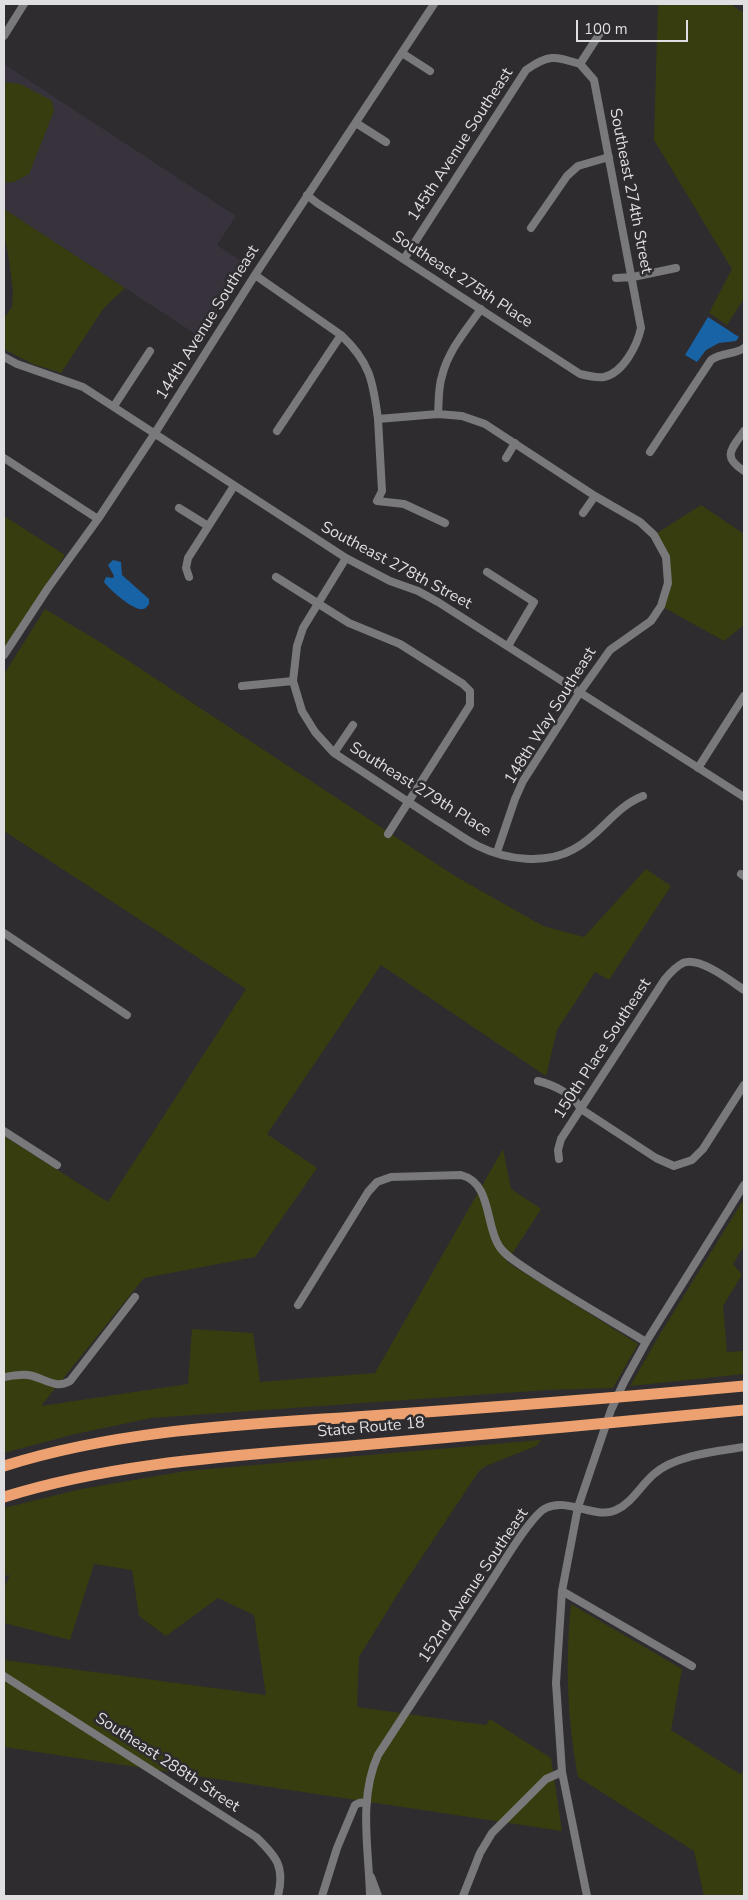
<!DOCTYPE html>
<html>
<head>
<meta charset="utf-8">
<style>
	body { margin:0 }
	#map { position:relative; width:748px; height:1900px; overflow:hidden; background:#2e2c2f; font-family:"Nunito Sans",sans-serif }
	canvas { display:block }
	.frame { position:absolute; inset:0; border:5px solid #dfdee0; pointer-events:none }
	.scale { position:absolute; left:576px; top:20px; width:112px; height:22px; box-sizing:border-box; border:2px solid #dfdee0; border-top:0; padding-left:6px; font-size:15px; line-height:18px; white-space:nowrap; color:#dfdee0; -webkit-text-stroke:4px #2e2c2f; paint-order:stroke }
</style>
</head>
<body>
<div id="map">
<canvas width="748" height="1900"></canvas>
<div class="frame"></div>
<div class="scale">100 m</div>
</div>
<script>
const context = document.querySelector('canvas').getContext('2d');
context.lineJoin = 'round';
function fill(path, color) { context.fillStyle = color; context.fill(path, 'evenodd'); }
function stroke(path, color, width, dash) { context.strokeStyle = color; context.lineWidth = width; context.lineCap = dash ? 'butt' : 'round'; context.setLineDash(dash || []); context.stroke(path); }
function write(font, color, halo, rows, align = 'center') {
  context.font = font + ' "Nunito Sans",sans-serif'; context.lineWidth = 5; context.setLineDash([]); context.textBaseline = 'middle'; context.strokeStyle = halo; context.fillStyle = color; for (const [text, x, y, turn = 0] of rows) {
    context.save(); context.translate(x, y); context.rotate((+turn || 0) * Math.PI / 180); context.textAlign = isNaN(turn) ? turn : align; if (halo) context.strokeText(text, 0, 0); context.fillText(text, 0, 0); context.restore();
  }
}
fill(new Path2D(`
	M4 64 236 216 217 245 247 265 200 337 4 209Z`), '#37323b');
fill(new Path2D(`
	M658 4H730L744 13V298L727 325 709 313 732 269 654 140Z
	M4 82 20 84 49 99 52 101 54 111 29 174 14 182 4 183Z
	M4 209 125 288 103 309 61 373 33 364 4 349V318L12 307 13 291 9 259 4 235Z
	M701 505 744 534V625L724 641 661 606 669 573 654 535Z
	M4 516 65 555 4 649Z
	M45 609 103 644 455 876 543 926 584 937 646 869 671 886 609 980 595 972 557 1030 546 1076 381 965 267 1134 317 1168 255 1257 144 1278 41 1406 188 1384 192 1329 253 1333 260 1382 375 1373 503 1149 511 1189 541 1209 507 1262 638 1344 613 1388 547 1390 151 1418 71 1435 4 1453V1136L108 1202 246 989 4 831V674Z
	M744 1199V1246L733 1264 742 1275 723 1306 727 1352 744 1351V1374L630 1386 660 1334Z
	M541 1440 536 1446 486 1466 479 1471 402 1587 359 1657 357 1707 486 1725 490 1719 551 1758 562 1831 4 1747V1660L266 1695 254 1615 218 1598 166 1636 139 1616 132 1570 94 1564 70 1640 4 1623V1588L10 1575 4 1576V1508L81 1489 186 1471Z
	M571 1604 682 1669 671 1730 740 1774 744 1771V1896H704L694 1851 578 1777C567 1719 565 1662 571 1604Z`), '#383d10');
fill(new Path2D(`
	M708 317 739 337 736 341 719 343 706 350 697 362 685 355Z
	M113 560 121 562 122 575 149 599V604C147 606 146 609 143 609 133 611 109 589 104 582L106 577 113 578 114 576 108 565Z`), '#1863a5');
stroke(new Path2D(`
	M4 36 24 4
	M402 53 430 71
	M580 64 600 33
	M356 123 386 142
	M307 195 317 203 580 374C588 376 596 378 604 377 623 373 637 346 641 328L594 80 580 64
	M531 228 567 176 578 166 609 157
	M404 259 526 70C549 54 554 56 580 64
	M255 275 341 335C370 362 373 381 378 419L438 414 462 416 485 424 595 496 640 522 654 535 666 557 668 583 661 606 651 621 610 650 580 692 523 781 515 799 497 852
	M616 278 633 277 676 268
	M4 357 17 364 83 387 346 558 390 581 418 591 438 602 744 797
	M114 406 150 351
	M438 414C439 402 438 388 442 376 448 351 466 330 481 309
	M378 419 382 491 377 501 404 504 445 523
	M277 431 341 335
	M744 431C732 449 721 456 744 471
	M650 452 711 360C722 352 734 355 744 348
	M4 458 98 519
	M506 458 515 443
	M179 508 208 526
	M583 513 595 496
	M346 558 303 628 297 646 293 681 302 711 315 732 334 753C368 775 402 798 436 820 450 828 464 839 478 846 506 860 546 865 574 849 602 834 613 808 643 796
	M487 572 534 602 508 646
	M189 577 186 568 188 558 234 486
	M276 577 349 623 400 644 463 684 470 691V705L388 834
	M4 655 48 588 98 519 155 433 255 275 434 4
	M242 686 293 681
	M334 753 353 725
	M698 768 744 696
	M741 874 744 876
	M4 933 127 1015
	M538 1081C554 1085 573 1094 581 1109L656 1158 674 1166 692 1160 703 1149 744 1085
	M4 1131 57 1165
	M559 1159 558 1150 561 1139 665 979C670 973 675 967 683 963 699 956 731 981 744 990
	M298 1305 368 1192 377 1182 391 1177 461 1175C492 1183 485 1225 499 1246 506 1257 521 1265 531 1272 569 1297 608 1319 646 1342
	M4 1377C11 1376 20 1374 28 1375 43 1377 55 1390 70 1381L135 1297
	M562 1591 692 1666
	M4 1676 256 1837C277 1857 285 1867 278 1896
	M371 1877 378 1896
	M322 1896 337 1848 355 1805 359 1803 367 1802
	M370 1896C369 1850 358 1799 378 1755 417 1696 455 1636 494 1577 504 1562 531 1515 546 1508 567 1497 597 1520 616 1510 632 1503 641 1485 654 1474 675 1455 718 1451 744 1447
	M463 1896 480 1853 492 1833 546 1779 562 1772
	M587 1896 562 1772 556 1683 562 1591 578 1507 611 1410 624 1382 646 1342 744 1185`), '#79787b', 8);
stroke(new Path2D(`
	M4 1466C118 1430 237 1425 355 1417 485 1408 615 1398 744 1386
	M4 1497C116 1462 233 1456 350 1446 481 1435 613 1423 744 1410`), '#eda070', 11);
write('16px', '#dfdee0', '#2e2c2f', [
	["145th Avenue Southeast",461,145,-57],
	["Southeast 274th Street",630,191,79],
	["Southeast 275th Place",462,280,33],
	["144th Avenue Southeast",208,323,-58],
	["Southeast 278th Street",396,566,28],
	["148th Way Southeast",551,716,-58],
	["Southeast 279th Place",420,790,32],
	["150th Place Southeast",603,1049,-57],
	["State Route 18",371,1428,-5],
	["152nd Avenue Southeast",474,1586,-56],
	["Southeast 288th Street",167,1763,33]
]);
</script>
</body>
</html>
